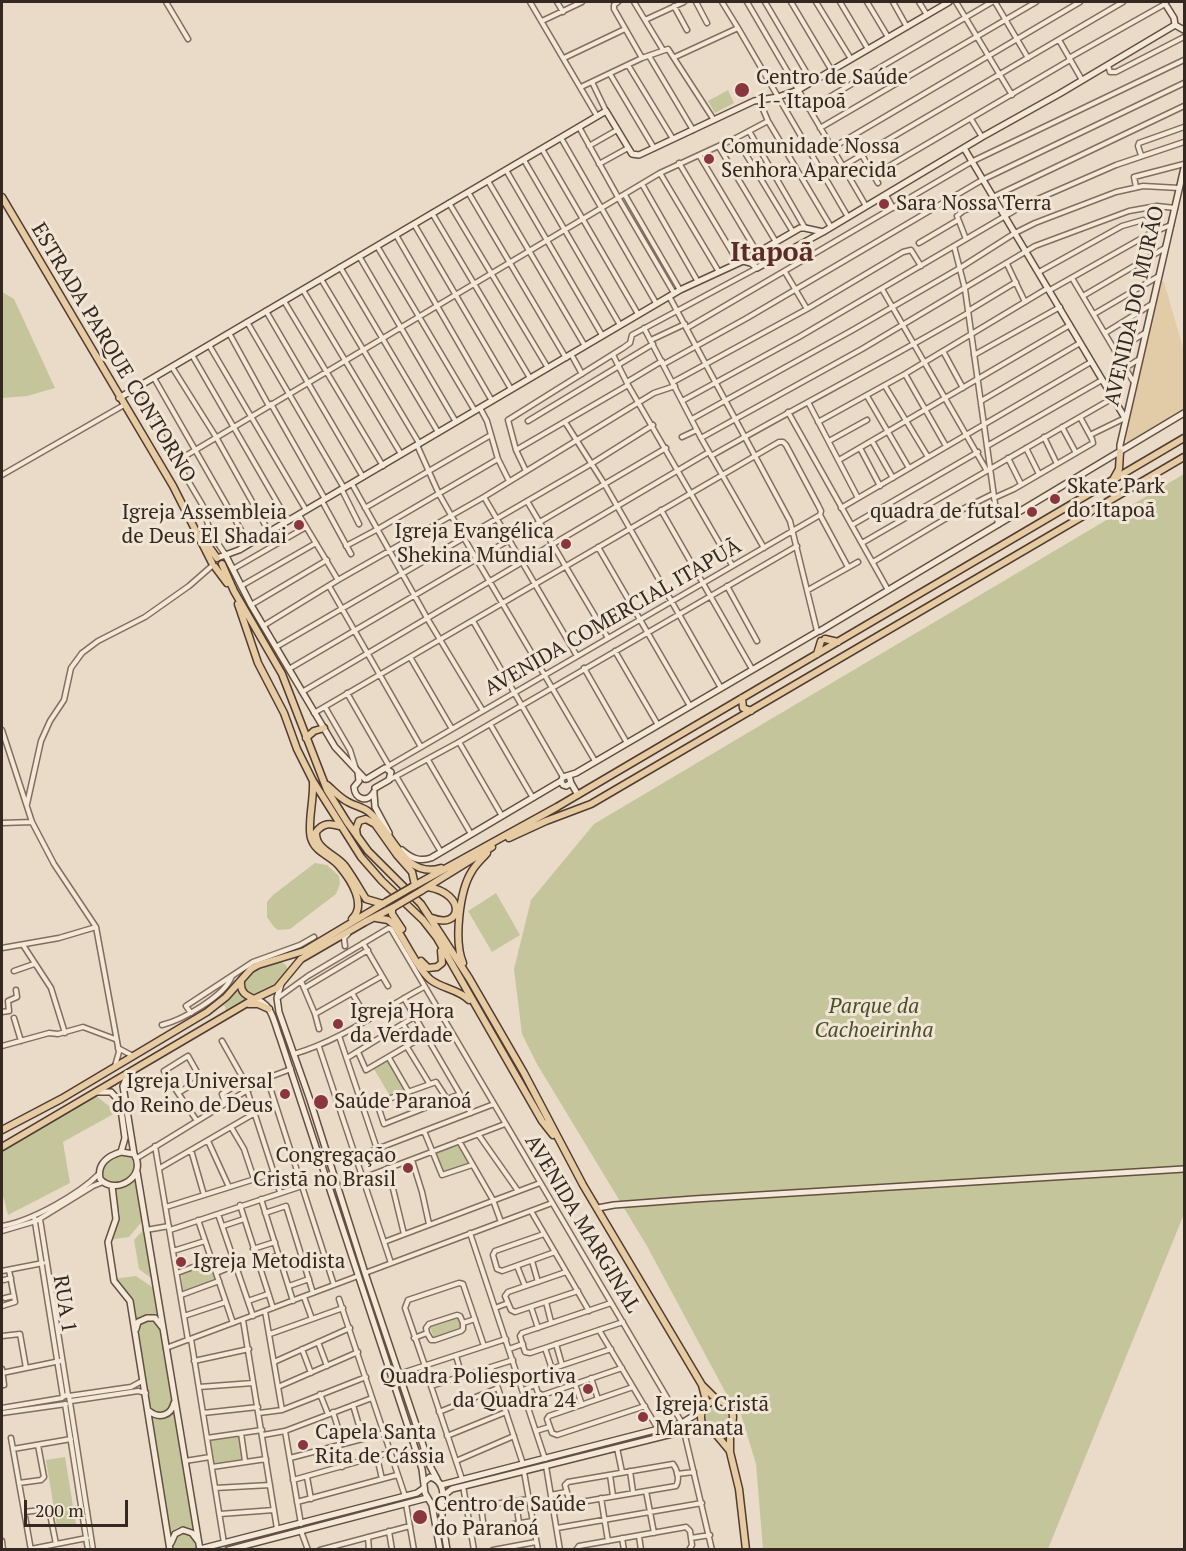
<!DOCTYPE html>
<html>
<head>
<meta charset="utf-8">
<style>
	body { margin:0 }
	#map { position:relative; width:1186px; height:1551px; overflow:hidden; background:#e9dbc7; font-family:"PT Serif",serif }
	canvas { display:block }
	.frame { position:absolute; inset:0; border:3px solid #342820; pointer-events:none }
	.scale { position:absolute; left:24px; top:1500px; width:104px; height:27px; box-sizing:border-box; border:3px solid #342820; border-top:0; padding-left:8px; font-size:18px; line-height:21px; white-space:nowrap; color:#342820; -webkit-text-stroke:4px #f1e6d5; paint-order:stroke }
</style>
</head>
<body>
<div id="map">
<canvas width="1186" height="1551"></canvas>
<div class="frame"></div>
<div class="scale">200 m</div>
</div>
<script>
const context = document.querySelector('canvas').getContext('2d');
context.lineJoin = 'round';
function fill(path, color) { context.fillStyle = color; context.fill(path, 'evenodd'); }
function stroke(path, color, width, dash) { context.strokeStyle = color; context.lineWidth = width; context.lineCap = dash ? 'butt' : 'round'; context.setLineDash(dash || []); context.stroke(path); }
function write(font, color, halo, rows, align = 'center') {
  context.font = font + ' "PT Serif",serif'; context.lineWidth = 6; context.setLineDash([]); context.textBaseline = 'middle'; context.strokeStyle = halo; context.fillStyle = color; for (const [text, x, y, turn = 0] of rows) {
    context.save(); context.translate(x, y); context.rotate((+turn || 0) * Math.PI / 180); context.textAlign = isNaN(turn) ? turn : align; if (halo) context.strokeText(text, 0, 0); context.fillText(text, 0, 0); context.restore();
  }
}
fill(new Path2D(`
	M728 90 734 103 715 113 708 101Z
	M2 292 14 299 55 388 27 396 2 398Z
	M1184 474V1214L1048 1549H763L756 1464 739 1408 728 1397 647 1246 537 1064 522 1034 514 969 531 900 594 824Z
	M315 863 327 865 339 876 340 884 336 894 290 929 278 930 274 927 267 917V902L273 895Z
	M496 893 520 935 492 952 468 911Z
	M279 961C306 972 264 993 254 998 247 995 242 989 243 981L259 966Z
	M240 986 250 999 226 1013 225 1006 219 1005Z
	M388 1060 405 1089 390 1096 374 1069Z
	M96 1096 117 1112 63 1142 70 1183 8 1215 2 1192V1149Z
	M460 1142 470 1163 442 1172 434 1152Z
	M121 1153 134 1155 137 1164 130 1178 112 1184 101 1178C101 1163 109 1160 121 1153Z
	M135 1176 144 1219 129 1237 109 1240 120 1214 113 1190 127 1185Z
	M146 1227 155 1281 139 1269 134 1240Z
	M211 1261 217 1280 183 1291 181 1272Z
	M136 1276 155 1289 159 1315C149 1313 141 1314 134 1322L131 1302 112 1279Z
	M459 1315 464 1327 434 1338 429 1325Z
	M144 1320H154L161 1330 173 1399 172 1408 164 1413 153 1412 150 1408 137 1334 139 1323Z
	M706 1417a12 12 0 1 1 24 0a12 12 0 1 1-24 0Z
	M174 1409 196 1531C186 1524 176 1525 169 1535L150 1412 155 1416Z
	M239 1434 243 1459 214 1463 210 1439Z
	M65 1457 76 1524 57 1527 46 1460Z
	M178 1532 192 1533 200 1549H171L172 1539Z`), '#c5c59c');
fill(new Path2D(`
	M1161 281 1164 282 1184 351V408L1127 444 1126 436Z`), '#e1cca7');
const street = new Path2D(`
	M166 2 188 39
	M530 2 597 116
	M557 2 563 12
	M618 2 614 5V9L642 58
	M634 2 663 50
	M696 2 707 23
	M722 2 738 28
	M747 2 866 206
	M765 2 812 82
	M791 2 832 71
	M816 2 851 59
	M840 2 868 49
	M867 2 888 37
	M893 2 907 27
	M919 2 927 15
	M956 2 1012 95
	M995 2 1028 58
	M674 6 687 30
	M645 20 684 2
	M542 21 582 2
	M1059 40 1082 80
	M649 56 693 130
	M675 57 738 28 848 217
	M564 58 625 29
	M1069 58 1165 4
	M628 65 673 139
	M1108 65 1110 72H1116L1184 37
	M610 74 654 148
	M592 82 606 111
	M581 87 642 58 668 49 714 120
	M759 100 768 121 831 227
	M809 109 992 2
	M971 119 982 137
	M579 127 619 199 674 293
	M820 128 1036 2
	M749 131 805 228
	M561 138 656 303
	M736 138 793 232
	M589 146 617 130
	M719 147 776 242
	M832 148 1080 2
	M542 149 638 314
	M699 155 757 252
	M862 155 878 183
	M1141 155 1138 146 1139 143 1184 127
	M524 160 620 325
	M679 163 738 262
	M599 164 628 148
	M843 166 1123 2
	M506 170 602 335
	M660 173 719 272
	M874 175 1070 60
	M488 181 585 346
	M642 184 698 282
	M1136 187 1134 177 1184 164
	M468 192 566 358
	M625 195 680 290
	M886 195 893 208
	M993 197 1184 106
	M449 203 548 368
	M432 213 530 378
	M414 224 511 389
	M396 235 492 401
	M966 239 957 216 963 211 994 199
	M919 243 958 220
	M377 246 475 411
	M954 246 965 289 998 525
	M359 256 456 422
	M1007 264 1025 302
	M340 267 438 432
	M785 272 807 309
	M1039 272 1122 226 1143 220 1147 222 1151 233
	M1072 278 1133 381
	M321 279 419 443
	M882 289 987 471
	M303 290 401 454
	M1050 290 1151 233 1171 225
	M669 296 790 521 817 631
	M1083 296 1165 248
	M284 301 383 466
	M266 311 363 477
	M968 311 1016 282
	M1094 314 1159 276
	M247 322 344 488
	M644 328 701 438 764 548
	M687 328 971 162 1184 60
	M229 333 269 406
	M1105 333 1152 304
	M651 340 685 324
	M209 345 306 510
	M943 351 963 388
	M1115 351 1145 333
	M571 354 582 374
	M192 355 288 521
	M613 355 628 385 732 565
	M974 355 1060 307
	M664 364 747 318 982 180 1184 83
	M618 365 653 344
	M172 367 216 437 269 532
	M1125 368 1138 360
	M905 374 946 446
	M154 378 249 544
	M627 382 662 361
	M673 382 807 309 903 252 911 250 921 266
	M885 386 928 457
	M134 389 203 506 210 532 225 554
	M867 396 909 468
	M682 401 799 337 1024 205 1116 165 1184 142
	M981 401 1080 343
	M808 402 858 498
	M271 404 325 499
	M480 408 487 421 498 459 509 481
	M788 412 888 590
	M692 419 851 331 960 268 1015 233 1035 223 1116 192 1143 186 1179 188
	M528 421 619 366
	M565 422 605 485 721 688
	M818 422 905 374 1048 288
	M1062 427 1076 453
	M1090 435 1125 418
	M682 437 697 430
	M1044 437 1057 464
	M701 438 862 349 1035 246 1129 211 1157 206 1175 208
	M829 441 867 420
	M872 441 893 478
	M417 445 439 494 464 538 595 761
	M987 446 1102 380
	M860 448 880 486
	M1026 448 1039 474
	M516 450 628 385
	M711 456C797 407 884 362 968 313
	M1008 458 1021 484
	M839 460 1070 325
	M177 461 660 173 736 138 768 121
	M526 471 516 450 508 420 623 348 630 343 632 335 757 268
	M2 475 124 405
	M352 484 427 618 483 711
	M342 490 359 524
	M484 497 577 656
	M994 498 1014 489 1093 443 1092 439 1080 417
	M322 501 351 554
	M527 501 608 638
	M365 508 491 435
	M841 508 1091 362
	M661 510 752 669
	M299 515 338 580
	M852 525 978 452
	M862 543 1113 398
	M346 546 378 529 498 459
	M598 547 690 706
	M873 562 955 513 993 494
	M233 569 306 527
	M241 586 316 543
	M329 586 421 747
	M727 586 757 641
	M808 590 858 562
	M251 605 327 560
	M473 621 563 777
	M263 626 338 580 484 497 654 393 675 386
	M276 647 591 464 653 425
	M615 651 658 725
	M410 657 452 729
	M584 668 627 743
	M289 669 666 448
	M302 692 709 452
	M347 693 389 766
	M325 707 350 750 356 769
	M314 713 779 442H783L786 445 818 505 821 511 820 515 848 567
	M490 724 533 798
	M2 730 32 822 54 864 96 927 119 1052 115 1066
	M459 742 502 816
	M428 760 471 834
	M385 768 820 515
	M396 776 441 852
	M389 780 459 742 797 546
	M27 804 41 741 50 721 64 700 71 668 82 653 98 641 145 617 189 586 213 565
	M2 823 32 822
	M363 943 388 986
	M23 945 51 988 65 1033
	M345 946 344 938 348 934
	M2 948 59 938 96 927
	M14 971 34 964
	M301 981 315 1014 319 1029
	M306 987 368 950
	M352 993 368 1020
	M279 997 308 976 389 928 391 929 682 1423 712 1550
	M404 998 471 1113
	M2 1012 9 1011 8 1001 17 997 16 990
	M191 1013 186 1006 253 962 300 945 314 937
	M315 1014 382 976
	M14 1018 21 1041
	M403 1024 414 1042
	M162 1025C182 1020 225 996 232 976
	M339 1036 377 1149
	M222 1041 244 1080 222 1094 225 1103
	M2 1046 49 1033 58 1034 83 1027 115 1039
	M319 1047 391 1263
	M407 1047 429 1083
	M118 1048 133 1056
	M358 1052 366 1070 426 1035
	M294 1054C342 1040 381 1010 424 987
	M188 1056 201 1079 178 1093 164 1071Z
	M347 1058 414 1017
	M389 1058 408 1091
	M267 1078 334 1285
	M247 1090 280 1192
	M178 1093 197 1121
	M377 1103 384 1124 460 1094
	M363 1108 436 1082 447 1099
	M231 1127 244 1149 254 1179
	M424 1131 442 1175 472 1165
	M478 1134 518 1191
	M208 1141 229 1187
	M459 1141 493 1200 501 1222
	M155 1146 188 1340
	M191 1150 204 1195
	M356 1157 494 1104
	M137 1158 267 1078 291 1069
	M412 1160 422 1192 429 1224
	M160 1168 255 1113
	M388 1168 404 1234
	M363 1178 505 1124
	M261 1199 293 1301
	M240 1205 273 1308
	M166 1207 274 1173
	M531 1211 589 1311
	M265 1213 286 1206 313 1293
	M218 1214 253 1316
	M34 1216 63 1397
	M40 1219 68 1395
	M198 1220 233 1323
	M2 1226C31 1221 78 1195 99 1174
	M223 1226 244 1219
	M146 1230 169 1226
	M170 1230 302 1186
	M2 1231 36 1221 93 1186 103 1182
	M470 1233 545 1459
	M544 1234 495 1251 493 1255 497 1269 502 1271 555 1252
	M384 1242 540 1183
	M253 1249 275 1242
	M173 1251 205 1241
	M532 1261 538 1282
	M258 1262 279 1255
	M517 1266 525 1286
	M2 1271 43 1263
	M566 1272 508 1292 505 1296 511 1310 515 1312 578 1291
	M177 1273 212 1260
	M216 1273 236 1265
	M365 1273 552 1203
	M4 1280 11 1278
	M289 1286 309 1279
	M181 1295 219 1281
	M304 1297 312 1319
	M5 1298 14 1296
	M339 1299 405 1496
	M248 1301 268 1294
	M546 1302 551 1322
	M611 1303 522 1333 520 1336 525 1352 530 1353 623 1322
	M2 1306 15 1302 9 1270
	M531 1307 538 1328
	M495 1308 508 1303
	M265 1311 282 1410
	M184 1316 226 1302
	M243 1320 277 1529
	M463 1323 475 1319
	M599 1330 658 1429
	M427 1333 426 1328 429 1324 457 1315 460 1316 463 1323
	M427 1333 431 1340H435L461 1331 463 1329V1323
	M270 1334 343 1308
	M2 1336 20 1334 26 1368
	M414 1338 427 1333
	M191 1339 224 1543
	M318 1342 327 1366
	M556 1344 562 1365
	M166 1348 358 1276
	M545 1348 552 1369
	M302 1349 311 1373
	M509 1349 523 1344
	M611 1349 536 1374 533 1378 538 1393 543 1395 622 1368
	M456 1356 462 1376
	M194 1361 249 1349
	M274 1362 350 1328
	M425 1366 405 1308 408 1300 459 1283 463 1284 484 1346
	M491 1367 523 1464
	M2 1369 4 1385
	M2 1373 60 1361
	M399 1374 506 1339
	M591 1378 598 1399
	M575 1384 582 1405
	M199 1387 253 1383
	M278 1387 358 1352
	M633 1387 549 1416 547 1419 552 1433 557 1435 645 1406
	M523 1390 535 1385
	M320 1394 328 1414
	M69 1396 93 1550
	M71 1401 138 1391 146 1393
	M65 1404 88 1550
	M353 1405 363 1439
	M2 1408 62 1398 66 1395 69 1396 131 1387 142 1381
	M333 1412 343 1444
	M439 1412 498 1388
	M2 1413 66 1404
	M203 1413 258 1407
	M259 1413 282 1410 366 1377
	M285 1431 301 1524
	M536 1431 549 1427
	M241 1433 245 1461
	M263 1435 285 1431 372 1398
	M447 1436 506 1412
	M11 1438 31 1550
	M207 1438 262 1430
	M335 1446 342 1467
	M617 1448 622 1472
	M13 1449 71 1439
	M377 1457 382 1479
	M290 1458 385 1433
	M185 1461 210 1457
	M456 1461 514 1436
	M673 1464C677 1469 680 1480 676 1486L575 1503H570L565 1485 568 1482Z
	M546 1466 560 1550
	M212 1467 266 1459
	M630 1471 633 1492
	M524 1472 538 1550
	M677 1474 694 1472
	M610 1475 613 1496
	M307 1477 311 1499
	M462 1479 431 1386 513 1360
	M293 1480 392 1452
	M19 1483 41 1480 44 1477 38 1445
	M463 1486 474 1550
	M215 1488 270 1485
	M646 1491 654 1533
	M551 1495 566 1492
	M601 1498 608 1541
	M516 1501 519 1523
	M297 1502 397 1475
	M406 1504 414 1550
	M481 1506 484 1529
	M467 1508 529 1499
	M24 1512 49 1509 56 1544
	M220 1514 274 1510
	M557 1528 702 1503
	M301 1531 308 1550
	M389 1531 392 1550
	M471 1531 533 1521
	M639 1536 641 1550
	M368 1537 369 1550
	M622 1538 624 1550
	M691 1538 710 1535
	M2 1541 3 1550
	M31 1549 87 1538
	M320 1550 410 1526
	M493 1550 536 1542
	M576 1550 579 1546 686 1527 690 1531 692 1545 689 1550`);
const secondary = new Path2D(`
	M1164 2 1174 18 1175 25
	M1175 25 1184 30
	M964 148 1125 418
	M743 261 751 263 757 268 823 232 982 137 1059 94 1175 25
	M119 398 606 111 632 154 639 155 754 101 778 97 798 90 949 2
	M1120 452V445L1184 168
	M225 554 251 605 335 747 365 779
	M217 558 239 550 269 532 680 290 743 261 800 228H805L823 232
	M820 631 1184 413
	M358 772 359 781 354 787C355 800 368 803 374 792
	M569 776 571 783 566 786 563 785 561 781 563 777 576 773 817 632
	M367 779 385 768 391 772 389 780 375 788
	M571 783 578 795
	M374 794 375 807 389 833
	M402 850C411 858 419 862 431 858L561 781
	M281 984 277 998 279 1012 310 1100 365 1273 430 1466 437 1479
	M254 999C272 1002 274 1023 280 1038L422 1469 425 1493 432 1505 439 1506C446 1495 443 1480 430 1477L424 1482
	M128 1074 123 1086 134 1154
	M96 1092H111L120 1102 125 1138 121 1152
	M121 1152 134 1154C148 1177 115 1196 100 1179 97 1163 108 1156 121 1152Z
	M137 1172 200 1550
	M112 1186 116 1219 108 1242 114 1281 130 1301 170 1550
	M598 1208 614 1205 694 1199 1184 1169
	M136 1329 138 1322 147 1318H155L162 1327
	M149 1411C159 1419 171 1416 174 1403
	M441 1485 682 1423 703 1410
	M443 1496 452 1489 684 1431 711 1432
	M442 1504V1519L447 1550
	M432 1505 440 1550
	M171 1543 175 1534 183 1530 192 1533 198 1541
	M200 1549 417 1493 424 1488
	M228 1550 427 1498`);
const primary = new Path2D(`
	M2 197 173 486 212 563
	M1114 478 1119 469 1120 452
	M205 541 217 558
	M222 564 234 591 282 674 327 790 347 822 368 851 421 904 469 978 524 1073 583 1185 702 1385 706 1400 705 1407
	M215 567 227 583
	M238 604 258 663 284 713 297 749 313 781 361 857 382 881 423 920 437 938 542 1121 553 1135
	M825 639 838 642
	M817 654 821 641
	M742 698 743 708 751 711
	M306 738 314 731 324 728
	M313 783C314 799 307 826 311 838 316 854 331 855 340 867 351 880 367 905 352 919
	M327 785C334 791 340 798 348 802 355 806 363 807 369 812 392 831 404 880 441 868
	M339 826C330 823 323 823 316 832 315 850 336 854 345 866 353 877 359 888 366 899L383 904
	M357 836 356 829 359 821 366 819 375 824 397 855 412 872 415 885
	M509 838 546 821 591 804 1184 457
	M412 887 557 807 1184 438
	M428 887C467 894 462 930 432 918
	M421 891 492 847
	M392 909V914L402 929
	M376 918 388 920 394 925C405 940 418 970 431 980 443 989 458 989 469 1000
	M421 961 428 968 437 967 442 963 441 951
	M463 963C454 942 459 891 472 871 476 864 482 859 487 853
	M241 981C240 992 245 995 254 999
	M249 1004H258L269 1009
	M2 1130 61 1099 207 1012 226 997 251 969 258 965 304 951 386 902
	M2 1147 254 999 277 988 301 959 365 922 394 907
	M702 1385 718 1401
	M701 1417a16 16 0 1 1 32 0a16 16 0 1 1-32 0Z
	M730 1426V1452L739 1489 746 1550
	M715 1433 730 1451`);
stroke(street, '#826e5e', 7);
stroke(secondary, '#644f41', 8);
stroke(primary, '#503d32', 9);
stroke(street, '#f4e9d9', 4);
stroke(secondary, '#f4e9d9', 5);
stroke(primary, '#e7cba3', 6);
const primaryBridge = new Path2D(`
	M386 902 412 887
	M394 907 421 891`);
stroke(primaryBridge, '#503d32', 9, []);
stroke(primaryBridge, '#e7cba3', 6);
for (const [x, y, r, color] of [
	[742,90,8,"#89363f"],
	[709,159,6,"#89363f"],
	[884,204,6,"#89363f"],
	[1055,499,6,"#89363f"],
	[1032,512,6,"#89363f"],
	[299,525,6,"#89363f"],
	[566,544,6,"#89363f"],
	[338,1024,6,"#89363f"],
	[285,1094,6,"#89363f"],
	[321,1102,8,"#89363f"],
	[408,1168,6,"#89363f"],
	[181,1262,6,"#89363f"],
	[588,1389,6,"#89363f"],
	[643,1417,6,"#89363f"],
	[303,1445,6,"#89363f"],
	[420,1517,8,"#89363f"]
]) { const dot = new Path2D(); dot.arc(x, y, r, 0, 2 * Math.PI); context.fillStyle = color; context.fill(dot); stroke(dot, '#f1e6d5', 2); }
write('21px', '#342820', '#f1e6d5', [
	["Centro de Saúde",756,78],
	["1 - Itapoã",756,102],
	["Comunidade Nossa",721,147],
	["Senhora Aparecida",721,171],
	["Sara Nossa Terra",896,204],
	["Skate Park",1067,487],
	["do Itapoã",1067,511],
	["quadra de futsal",1020,512,"right"],
	["Igreja Assembleia",287,513,"right"],
	["de Deus El Shadai",287,537,"right"],
	["Igreja Evangélica",554,532,"right"],
	["Shekina Mundial",554,556,"right"],
	["Igreja Hora",350,1012],
	["da Verdade",350,1036],
	["Igreja Universal",273,1082,"right"],
	["do Reino de Deus",273,1106,"right"],
	["Saúde Paranoá",334,1102],
	["Congregação",396,1156,"right"],
	["Cristã no Brasil",396,1180,"right"],
	["Igreja Metodista",193,1262],
	["Quadra Poliesportiva",576,1377,"right"],
	["da Quadra 24",576,1401,"right"],
	["Igreja Cristã",655,1405],
	["Maranata",655,1429],
	["Capela Santa",315,1433],
	["Rita de Cássia",315,1457],
	["Centro de Saúde",434,1505],
	["do Paranoá",434,1529]
], 'left');
write('21px', '#342820', '#f1e6d5', [
	["AVENIDA DO MURÃO",1135,306,-77],
	["ESTRADA PARQUE CONTORNO",113,353,59],
	["AVENIDA COMERCIAL ITAPUÃ",613,618,-30],
	["AVENIDA MARGINAL",582,1224,59],
	["RUA 1",64,1304,81]
]);
write('italic 21px', '#484e29', '#f1e6d5', [
	["Parque da",874,1007],
	["Cachoeirinha",874,1031]
]);
write('bold 27px', '#5b2b25', '#f1e6d5', [
	["Itapoã",772,253]
]);
</script>
</body>
</html>
